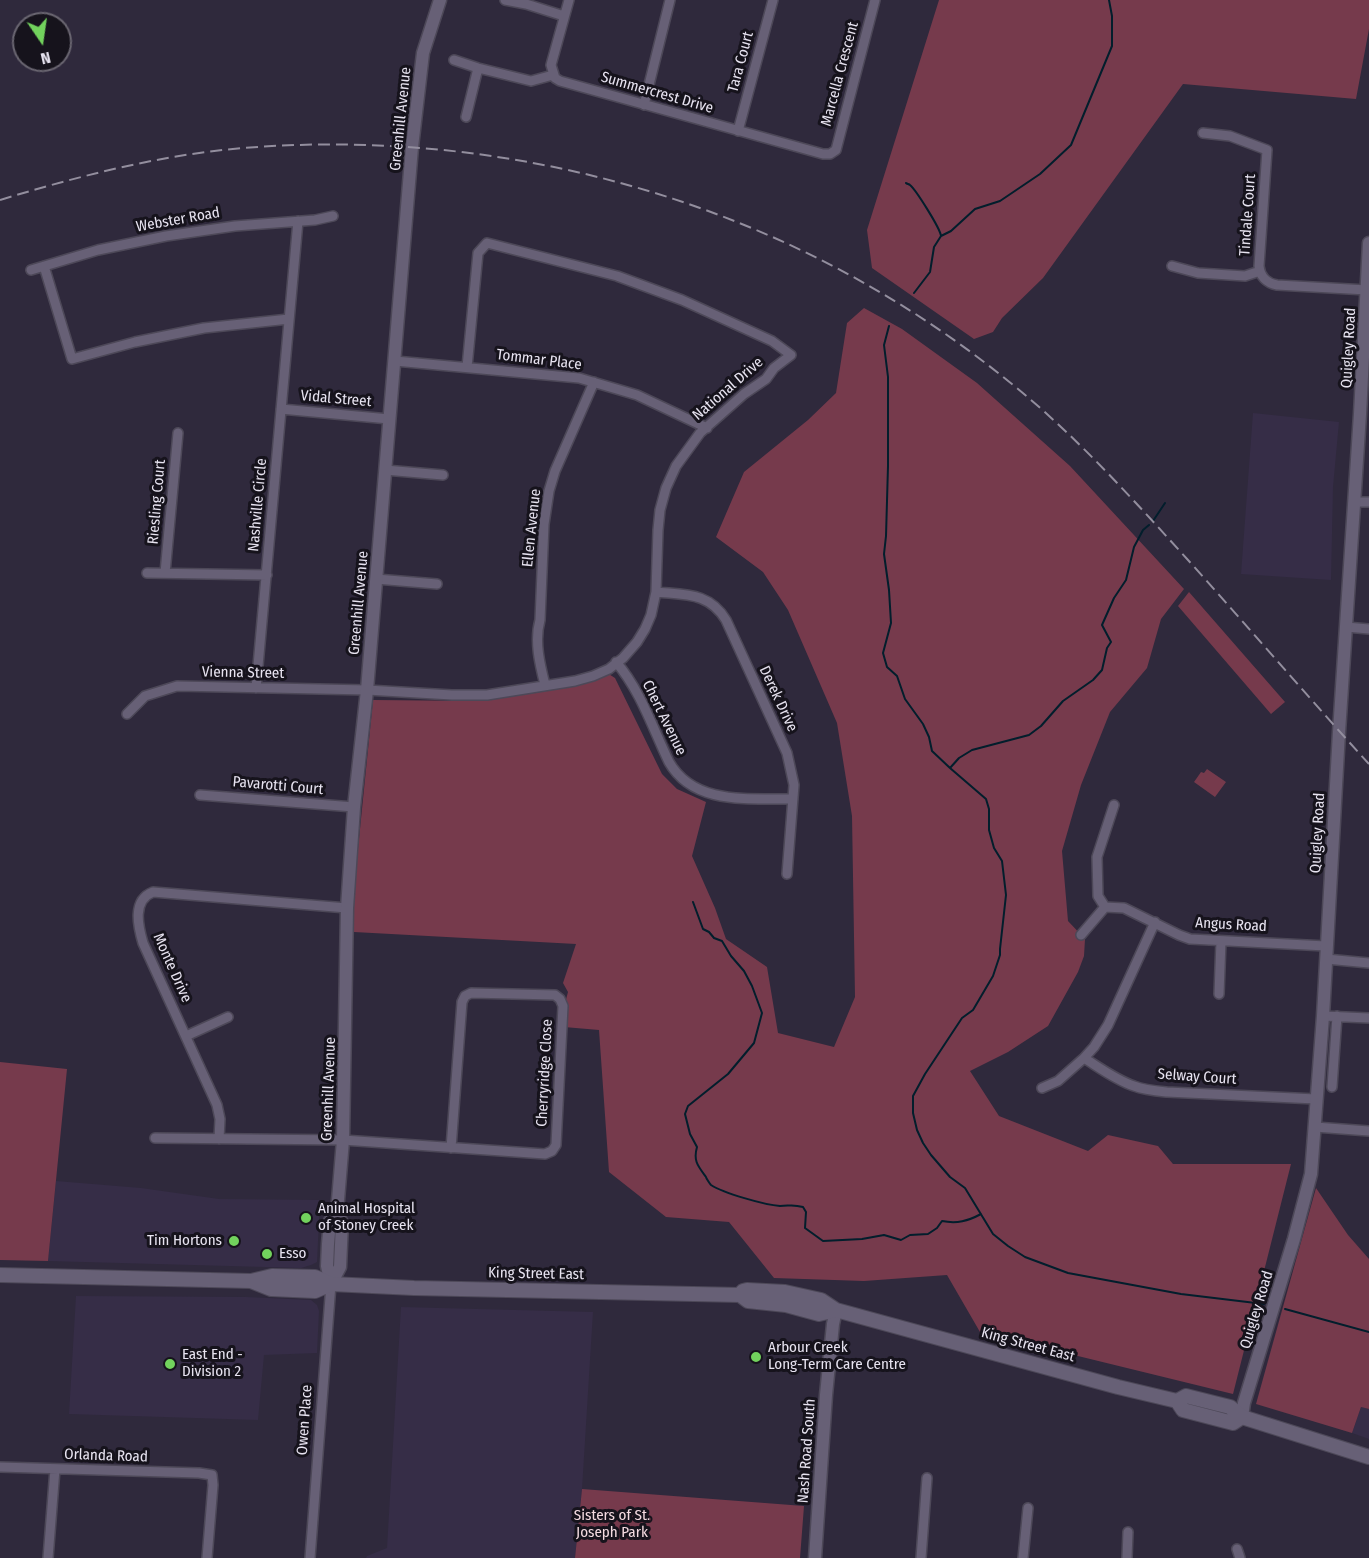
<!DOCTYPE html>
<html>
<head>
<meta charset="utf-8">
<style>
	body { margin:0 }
	#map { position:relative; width:1369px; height:1558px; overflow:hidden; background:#2f293c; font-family:"Fira Sans Condensed",sans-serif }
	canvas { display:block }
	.north { position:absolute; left:12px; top:12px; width:60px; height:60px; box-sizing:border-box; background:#16131c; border:2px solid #6a6671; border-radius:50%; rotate:167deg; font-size:16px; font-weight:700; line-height:24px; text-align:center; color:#e7e3f0 }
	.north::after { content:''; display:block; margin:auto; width:21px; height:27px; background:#72d25d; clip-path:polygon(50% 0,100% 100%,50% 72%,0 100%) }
</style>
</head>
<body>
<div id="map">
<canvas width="1369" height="1558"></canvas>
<div class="north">N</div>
</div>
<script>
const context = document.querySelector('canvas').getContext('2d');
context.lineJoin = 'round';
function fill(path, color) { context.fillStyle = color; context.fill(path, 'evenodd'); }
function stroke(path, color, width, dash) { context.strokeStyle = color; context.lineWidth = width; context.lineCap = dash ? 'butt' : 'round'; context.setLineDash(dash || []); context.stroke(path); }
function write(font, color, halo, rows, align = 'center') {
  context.font = font + ' "Fira Sans Condensed",sans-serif'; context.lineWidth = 6; context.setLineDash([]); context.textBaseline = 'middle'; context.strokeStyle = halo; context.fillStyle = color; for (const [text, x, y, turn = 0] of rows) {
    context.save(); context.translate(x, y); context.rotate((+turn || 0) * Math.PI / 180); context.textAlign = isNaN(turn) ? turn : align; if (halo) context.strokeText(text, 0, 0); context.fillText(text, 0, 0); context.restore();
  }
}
fill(new Path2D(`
	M1253 413 1339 422 1333 487 1331 580 1241 574Z
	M56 1181 141 1188 219 1199 320 1200 317 1262 311 1265 301 1268 48 1261Z
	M76 1296 246 1297 311 1300 317 1305 319 1311 317 1353 264 1355 258 1420 69 1414Z
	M401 1307 593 1312 582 1489 575 1558H366L367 1556 387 1548Z
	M1361 1407 1369 1409V1439L1352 1433Z`), '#362d47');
fill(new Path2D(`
	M939 0H1369V29L1356 99 1183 84 1043 278 1002 318 993 332 974 339 872 268 867 230Z
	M864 308 902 329 977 383 1070 466 1184 589 1161 619 1147 668 1110 712 1081 785 1062 851 1068 921 1085 939 1084 956 1078 972 1048 1026 1008 1052 970 1071 999 1116 1088 1151 1108 1135 1158 1146 1173 1164H1291L1233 1394 980 1332 947 1275 864 1281 774 1278 729 1222 666 1217 609 1172 599 1030 564 1027V1007L568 992 563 983 576 944 354 932 353 898 373 700 479 701 585 680 604 671 615 678 662 774 677 789 706 802 692 856 715 908 726 939 767 967 778 1033 834 1047 855 997 852 816 837 723 788 610 763 572 716 537 744 472 808 420 836 393 847 323Z
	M1189 592 1285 702 1271 714 1178 606Z
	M1207 769 1226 782 1215 797 1194 782 1201 772 1204 773Z
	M0 1062 67 1069 48 1261 0 1260Z
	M1316 1188 1348 1235 1369 1259V1409L1361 1407 1352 1433 1256 1404Z
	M582 1489 804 1506 800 1558H575Z`), '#763a4c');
stroke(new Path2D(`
	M906 183C907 184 909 184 910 185 916 190 940 228 941 236
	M914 293 930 272 934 247 941 236 951 231 975 209 1000 201 1040 174 1071 145 1112 46V16L1109 0
	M889 326 884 345 888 377V466L886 536 884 554 889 590 891 623 883 653 887 667 897 676 905 699 923 724 929 737 932 751 950 768 986 799 989 809V830L994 848 1002 861 1006 895 1000 949V955L993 976 973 1010 962 1018 925 1074 913 1096V1113L917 1130 923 1143 931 1155 950 1177 965 1188 993 1234 1008 1246 1025 1257 1068 1273 1181 1294 1264 1304
	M1153 521 1165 503
	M950 768 959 758 972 750 1029 735 1041 726 1063 701 1093 680 1102 670 1107 648 1111 642 1102 625 1114 598 1126 580 1134 547 1143 530 1149 525
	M693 902 703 929 709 932 714 938 722 941 731 956 744 971 752 986 762 1013 754 1043 728 1074 688 1106 685 1114 690 1134 697 1147C693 1161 698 1166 706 1177 706 1178 710 1184 711 1185 723 1193 765 1205 780 1206 790 1206 792 1204 803 1207L806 1212 805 1228 823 1241 862 1239 884 1235 901 1240 910 1235 928 1234 937 1228 942 1221C957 1224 968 1221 981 1214
	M1285 1309 1369 1332`), '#021e2c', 2);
const minor = new Path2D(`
	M505 0 526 4 564 16
	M569 0 551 65 555 78 560 81 823 154H830L836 150 875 0
	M454 60 478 68 531 81 553 75
	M644 105 670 0
	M466 117 478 68
	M738 131 773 0
	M1203 133 1230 136 1267 150 1259 266C1260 276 1266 283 1277 285L1367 290
	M44 266 72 359 135 342 204 328 289 319
	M1172 266 1198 273 1245 276 1260 271
	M31 270 98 250 166 236 235 226 315 220 333 216
	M395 361 579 378 637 395 707 428
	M281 409 389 419
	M385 470 443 475
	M1354 502H1369
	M147 573 267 575
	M165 573 178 433
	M376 579 437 584
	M656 592C685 595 709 592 726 620L787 753 794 785 787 874
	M1346 627 1369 629
	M616 662C641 691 653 729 669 762 694 806 750 798 793 799
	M545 685C540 665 534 641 540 620L544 524 549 491 555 471 594 382
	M256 688 298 221
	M127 714 145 696 177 686 367 690 452 695H487L575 681 593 676 609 669 623 658 637 642 645 629 651 615 656 592 658 530 660 510 666 488 676 466 700 433 744 394 766 379 774 368 791 355 772 341 682 300 617 276 487 243 478 253 467 367
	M200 795 354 807
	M1105 907 1124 908 1179 935 1190 939 1326 946
	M1105 907 1098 896 1097 857 1114 805
	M1081 935 1105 907
	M1326 959 1369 963
	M1219 994 1221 941
	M1323 1016 1369 1018
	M186 1036 228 1017
	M1084 1058C1100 1068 1116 1080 1134 1086 1144 1090 1156 1091 1167 1092L1316 1099
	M1332 1087 1337 1016
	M1042 1088 1058 1081 1084 1058 1094 1047 1108 1025 1155 922
	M1315 1127 1369 1131
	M155 1138 343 1140 545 1154 552 1151 556 1145 563 1006 560 999 555 995 471 993 465 996 462 1002 451 1148
	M219 1139 220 1119 217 1105 143 943C138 926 132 900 153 892L347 908
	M0 1467 199 1473 212 1475 213 1485 207 1558
	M1237 1549 1240 1558
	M48 1558 55 1469
	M310 1558 331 1284
	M921 1558 927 1478
	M1023 1558 1028 1508
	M1127 1558 1128 1532`);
const tertiary = new Path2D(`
	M331 1284 327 1266 328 1244 330 1221 337 1212 343 1140 347 908 354 807 367 690 412 147 423 53 440 0
	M331 1284 340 1267 342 1223 337 1212
	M1242 1417 1244 1403 1294 1239 1311 1174 1323 1016 1339 732 1360 414 1369 243
	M815 1558 826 1395 833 1324 836 1310`);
const secondary = new Path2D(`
	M0 1275 251 1281 272 1276 315 1277 331 1284 414 1288 740 1295 748 1301 786 1305 819 1314 836 1310
	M251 1281 271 1289 315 1291 331 1284
	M740 1295 743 1291 747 1290 785 1292 821 1300 836 1310 1118 1387 1177 1401 1186 1396 1230 1407 1242 1417 1369 1457
	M1177 1401 1183 1410 1233 1423 1242 1417`);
stroke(minor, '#4d4858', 12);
stroke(tertiary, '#4d4858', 15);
stroke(secondary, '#4d4858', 16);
stroke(minor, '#676076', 9);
stroke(tertiary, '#676076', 12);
stroke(secondary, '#676076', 14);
stroke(new Path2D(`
	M0 200C79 176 160 155 243 148 528 125 813 213 1031 400 1088 449 1138 505 1188 560 1249 628 1308 697 1369 764`), '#938e9e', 2, [12, 6]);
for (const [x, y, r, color] of [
	[306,1218,6,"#72d25d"],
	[234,1241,6,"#72d25d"],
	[267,1254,6,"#72d25d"],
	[756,1357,6,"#72d25d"],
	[170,1364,6,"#72d25d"]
]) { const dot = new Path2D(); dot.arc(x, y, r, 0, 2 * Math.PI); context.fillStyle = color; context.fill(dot); stroke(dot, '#16131c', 2); }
write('15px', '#e7e3f0', '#16131c', [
	["Tara Court",741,62,-75],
	["Marcella Crescent",840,74,-75],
	["Summercrest Drive",657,93,16],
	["Greenhill Avenue",401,119,-84],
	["Tindale Court",1248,215,-86],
	["Webster Road",178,220,-10],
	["Quigley Road",1349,348,-87],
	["Tommar Place",539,360,7],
	["National Drive",728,389,-41],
	["Vidal Street",336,399,5],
	["Riesling Court",157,502,-85],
	["Nashville Circle",258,505,-85],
	["Ellen Avenue",532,528,-84],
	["Greenhill Avenue",359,603,-85],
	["Vienna Street",243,673,1],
	["Derek Drive",778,699,65],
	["Chert Avenue",664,718,64],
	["Pavarotti Court",278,786,5],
	["Quigley Road",1318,833,-87],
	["Angus Road",1231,925,3],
	["Monte Drive",172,968,66],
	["Cherryridge Close",545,1073,-87],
	["Selway Court",1197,1077,4],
	["Greenhill Avenue",329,1089,-88],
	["King Street East",536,1274,1],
	["Quigley Road",1257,1310,-73],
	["King Street East",1028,1345,15],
	["Owen Place",305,1420,-86],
	["Nash Road South",807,1451,-86],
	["Orlanda Road",106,1456,2]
]);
write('15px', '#e7e3f0', '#16131c', [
	["Animal Hospital",318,1209],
	["of Stoney Creek",318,1226],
	["Tim Hortons",222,1241,"right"],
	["Esso",279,1254],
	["Arbour Creek",768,1348],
	["Long-Term Care Centre",768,1365],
	["East End -",182,1355],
	["Division 2",182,1372]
], 'left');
write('15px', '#f4dbe1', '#16131c', [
	["Sisters of St.",612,1516],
	["Joseph Park",612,1533]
]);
</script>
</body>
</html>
